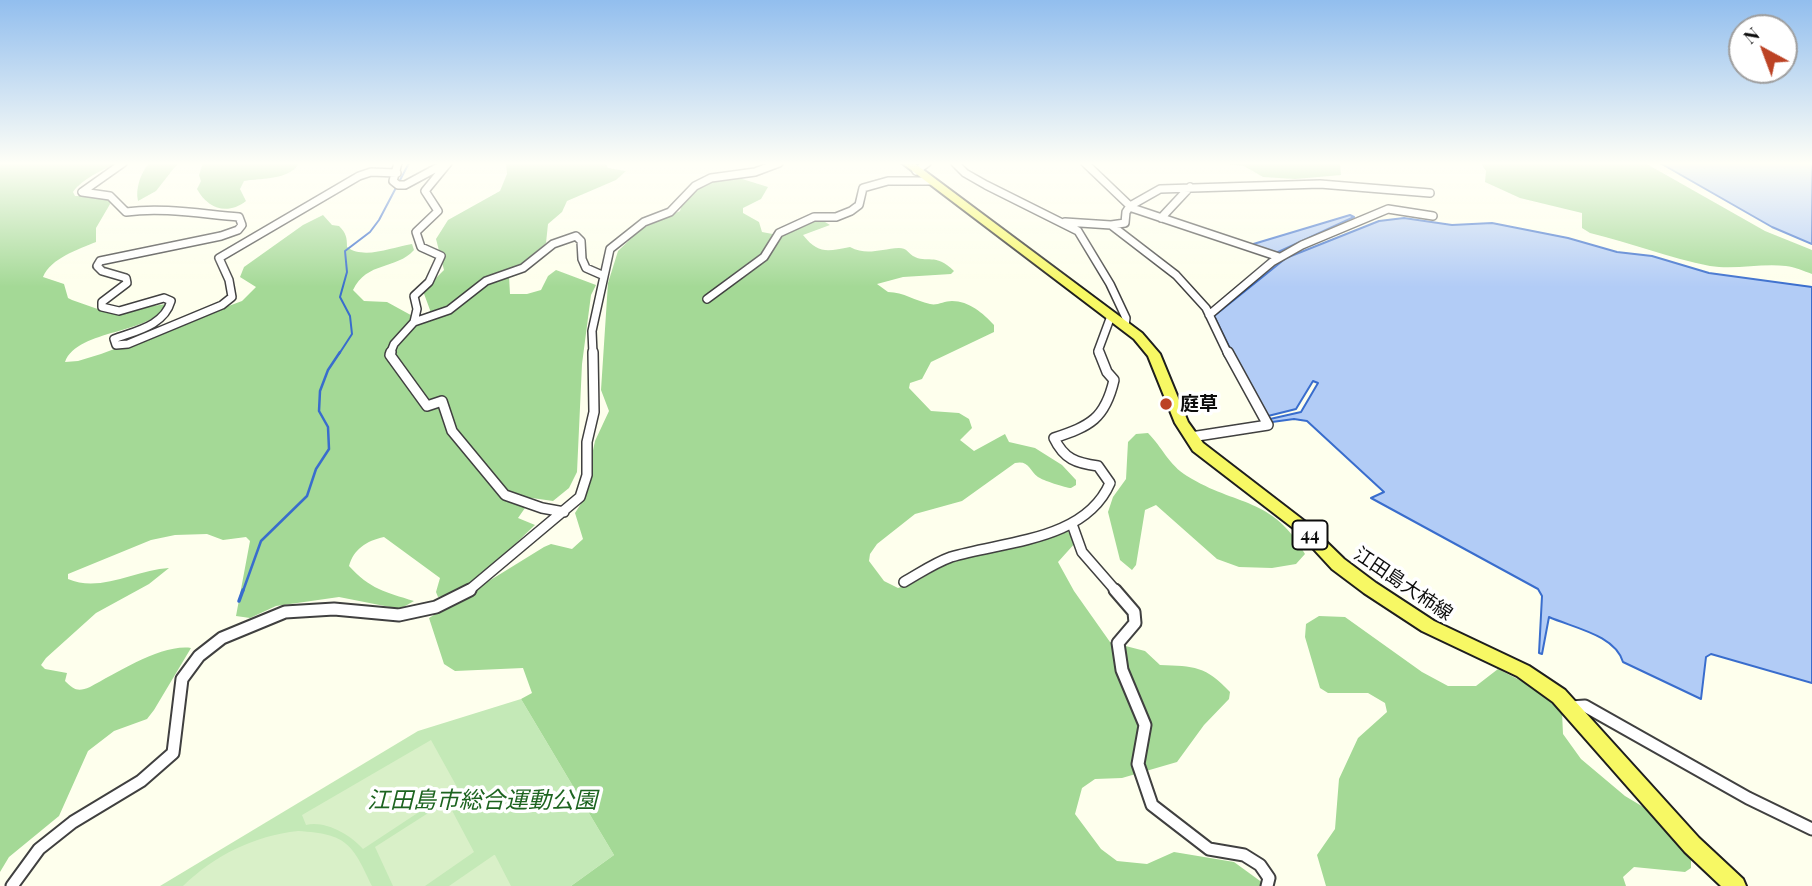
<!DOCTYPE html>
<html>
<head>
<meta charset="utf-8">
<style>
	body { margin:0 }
	#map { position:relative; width:1812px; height:886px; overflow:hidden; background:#feffed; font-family:"Playfair Display",serif }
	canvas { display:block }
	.north { position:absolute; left:1728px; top:14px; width:70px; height:70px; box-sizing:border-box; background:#fff; border:2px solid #9e9e9e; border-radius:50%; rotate:319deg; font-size:19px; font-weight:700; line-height:28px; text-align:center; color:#0d0d0d }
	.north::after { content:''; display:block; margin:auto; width:24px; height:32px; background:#bc4325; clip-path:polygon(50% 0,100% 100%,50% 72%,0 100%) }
</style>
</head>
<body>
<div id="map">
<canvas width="1812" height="886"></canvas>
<div class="north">N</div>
</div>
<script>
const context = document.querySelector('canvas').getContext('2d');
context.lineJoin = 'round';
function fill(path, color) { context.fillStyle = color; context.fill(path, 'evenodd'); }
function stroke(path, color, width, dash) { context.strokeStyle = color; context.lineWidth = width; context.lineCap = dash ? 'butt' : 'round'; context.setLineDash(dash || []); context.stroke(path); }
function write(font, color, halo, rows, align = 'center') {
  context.font = font + ' "Playfair Display","Noto Sans JP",serif'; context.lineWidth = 7; context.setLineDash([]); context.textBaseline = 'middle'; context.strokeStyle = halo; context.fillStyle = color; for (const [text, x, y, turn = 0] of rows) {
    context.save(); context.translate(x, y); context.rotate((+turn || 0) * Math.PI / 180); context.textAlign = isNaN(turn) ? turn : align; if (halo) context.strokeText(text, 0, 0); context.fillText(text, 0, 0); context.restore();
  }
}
fill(new Path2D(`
	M521 699 614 855 571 886H160L418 731Z`), '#c4e9b7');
fill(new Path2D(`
	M0 163H125C108 165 82 179 73 192L75 196H107L113 199 96 228V242C79 249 51 258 43 277L64 284 68 298 72 300 109 313 166 304C153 335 78 328 65 362L78 361 101 354 242 301 256 287 240 277 244 267 303 225 323 215 332 225 339 226C346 233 347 237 347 247 364 260 392 247 412 244L414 250C396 270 367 261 353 290L364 301 387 302 418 319 429 318 430 310 423 291 444 270 436 239 448 220 500 191 507 174 506 163H606L608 168 626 171 616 180 567 201 562 212 548 224 546 243 509 276 510 294H527L541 290 548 276 556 270 596 285 591 295 582 364 577 472 569 488 553 501 532 498 518 518 535 525C512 546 469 595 438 597L436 592 440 578 384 537C366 541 354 549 349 566 370 589 385 592 414 601L400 609 339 597 276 606 250 618 236 616 250 541 246 537 223 540 207 534 175 535 151 540 68 574V579C100 593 136 570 169 568L149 584 96 613 46 658 41 665 45 669 67 673 65 681C74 690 78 692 90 687 117 673 161 644 191 648L154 710 147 719 114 731 88 751 59 816 9 857 0 872Z
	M149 163H178L156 191 138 201C135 188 141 173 149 163Z
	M203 163H299C291 180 260 178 244 181L240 189 246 201C227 216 207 208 197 189L201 181 199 175Z
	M1221 163H1340L1341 175 1295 179 1263 177 1244 166Z
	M1481 163H1645L1765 231 1812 250V274C1804 271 1795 267 1786 266 1761 263 1736 270 1710 266 1670 258 1631 243 1590 233L1582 228V213L1520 198 1485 182 1486 171Z
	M736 177 768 187 761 199 743 208V213L759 222 762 232 778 235 820 219 830 225 803 235C819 255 828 251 850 247 867 256 880 249 899 248 907 248 907 252 913 256 927 264 935 252 954 271L951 274 903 277 877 284 888 292C904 292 915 301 930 304 937 306 944 301 952 301 969 301 983 313 994 325V332L931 362 922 379 910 383 909 388 931 411 959 413 969 419 972 428 960 440 974 451 1005 434 1009 442 1035 448 1062 465 1076 480V485L1071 488C1066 488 1042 480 1038 477 1029 470 1029 460 1015 463L962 501 915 514 877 544 870 554 869 561 884 581 898 588 913 583 947 564 1066 529 1076 542 1058 562 1074 591 1110 642 1145 651 1160 665C1194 666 1206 666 1230 692L1229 699 1204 725 1177 762 1122 778 1095 779 1082 788 1075 814 1101 849 1117 861 1147 864 1174 852 1234 862 1267 886H571L614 855 521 699 532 693 523 668 455 671 444 664 429 618 544 547 551 544 572 549 583 539 575 513 582 502 595 441 609 411 601 390 608 283 618 251 641 229 680 211C686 189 714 179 736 177Z
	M1148 433C1162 447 1169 465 1187 476 1237 507 1272 496 1305 554L1296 564 1272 568 1239 567 1217 559 1156 505 1145 510 1136 565 1132 570 1120 560 1108 512 1113 497 1126 479 1128 442 1136 434Z
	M1319 616 1345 617 1422 672 1448 686H1476L1498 669 1541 691 1562 712 1563 734 1581 759 1625 796 1655 814 1686 850 1691 860V868L1685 872 1634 867 1623 877 1626 886H1326L1317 855 1335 829 1339 779 1358 738 1387 712 1385 703 1368 693H1328L1320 688 1305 637 1306 624Z`), '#a4d996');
fill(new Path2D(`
	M431 740 457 787 363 849C351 835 325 820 306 825L302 815Z
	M447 801 474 852 425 886H393L375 847Z
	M298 831C348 834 352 844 372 886H183C215 855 254 836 298 831Z
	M495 855 511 886H449L494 855Z`), '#d9f0c8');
const water = new Path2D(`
	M1660 163H1812V244L1772 227Z
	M1350 215 1354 217 1276 253 1250 245Z
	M1404 218 1452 225 1492 223 1568 238 1617 252 1652 256 1709 273 1812 287V683L1711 654 1706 657 1701 699 1623 662C1615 635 1574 628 1549 617L1542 654 1539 653 1542 596 1538 589 1371 498 1384 492 1307 421 1294 419 1272 422 1270 419 1301 412 1318 383 1313 381 1296 409 1268 416 1243 375 1214 316 1286 258 1379 221Z`);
fill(water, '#b2ccf6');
stroke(water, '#396dcd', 2);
stroke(new Path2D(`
	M339 354 352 334 350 316 340 297 347 272 345 251 370 232 379 220 409 163`), '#396dcd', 2);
stroke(new Path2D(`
	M243 591 261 541 307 496 316 469 329 449 328 427 319 411 320 391 328 370 340 352`), '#396dcd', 2.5);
stroke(new Path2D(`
	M239 601 243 590`), '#396dcd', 3.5);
const streetFar2 = new Path2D(`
	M123 163 82 192 110 196 126 212C163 207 201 214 239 217L242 225 238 230 221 236 100 261 97 266 102 271 126 278 127 283 102 302V307L119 311 164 298 171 301C164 326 135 331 114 339L116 345 128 344 222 305 232 297 229 280 219 258 359 176 371 172 397 173
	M398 163 393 181 398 185H405L444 164
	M955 163 965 173 986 185 1078 231 1110 284 1126 318 1125 326
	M1085 163 1130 206
	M916 171 927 163
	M1129 207 1279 257
	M1161 218 1190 187
	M1065 222 1111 225
	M707 299 764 257 779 233 814 217H836L851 211 859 205 863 188 888 181H930
	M1209 315 1272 262 1302 245 1388 209 1433 216
	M414 322 417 309 414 296 429 282 441 256 421 247 416 232 438 211 425 191 448 163
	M390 354 394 344 414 322 449 310 486 281 523 268 553 244 576 236 581 241 582 259 586 268 602 275
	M593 354 592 331 610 249 644 222 670 212 695 186 711 178 755 172 779 163
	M1099 354 1098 351 1111 316
	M1228 354 1206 308 1176 275 1111 225 1125 223 1126 212 1130 206 1160 189 1320 184 1430 193`);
const streetFar1 = new Path2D(`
	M391 352 390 355 427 406 442 401 452 431 505 495 542 508 564 512
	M1191 437 1268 425 1228 352
	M1072 524 1082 552 1116 591
	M904 582C920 573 934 563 951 557 1004 541 1085 541 1110 483L1098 466C1076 463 1064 459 1054 438 1090 426 1105 419 1114 380L1107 372 1099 352
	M468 591 580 497 587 475V442L594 412 593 352`);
const street = new Path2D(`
	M1115 590 1134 612 1135 623 1118 643 1122 670 1145 725 1138 764 1152 805 1209 849 1244 855 1260 865 1269 878 1267 886
	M1571 707 1585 706 1748 798 1812 829
	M12 886 39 849 73 822 141 781 173 753 182 679 199 656 222 638 285 612 334 609 399 615 436 607 470 590`);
const primary = new Path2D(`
	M902 163H914L1142 333 1160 354 1188 422 1203 443 1307 523 1344 559 1376 583 1434 621 1529 666 1565 690 1699 838 1743 879 1746 886H1721L1685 852 1553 702 1517 676 1422 631 1364 593 1332 569 1297 531 1193 451 1175 423 1148 356 1134 339Z`);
stroke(streetFar2, '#404040', 10);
stroke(streetFar1, '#404040', 12);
stroke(street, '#404040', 15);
stroke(primary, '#1e1e1e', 4);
stroke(streetFar2, '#fff', 7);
stroke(streetFar1, '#fff', 9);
stroke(street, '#fff', 11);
fill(primary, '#f7f864');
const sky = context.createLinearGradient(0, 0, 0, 287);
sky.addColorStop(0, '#92beee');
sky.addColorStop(0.57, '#fffff7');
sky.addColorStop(1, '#fffff700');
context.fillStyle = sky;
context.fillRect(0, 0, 1812, 287);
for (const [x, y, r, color] of [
	[1166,404,7,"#bc4325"]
]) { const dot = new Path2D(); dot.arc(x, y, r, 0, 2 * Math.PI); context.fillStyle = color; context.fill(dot); stroke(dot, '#fff', 2.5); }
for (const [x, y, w] of [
	[1310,535,35]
]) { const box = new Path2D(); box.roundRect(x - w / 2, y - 14.5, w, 29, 5); context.fillStyle = '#fff'; context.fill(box); stroke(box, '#0d0d0d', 2); }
write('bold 18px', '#0d0d0d', null, [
	["44",1310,535]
]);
write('bold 19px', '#0d0d0d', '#fff', [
	["庭草",1180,404]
], 'left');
write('19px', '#0d0d0d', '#fff', [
	["江田島大柿線",1403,584,34]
]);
write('italic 23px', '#1d6420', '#fff', [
	["江田島市総合運動公園",482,801]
]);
</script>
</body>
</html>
